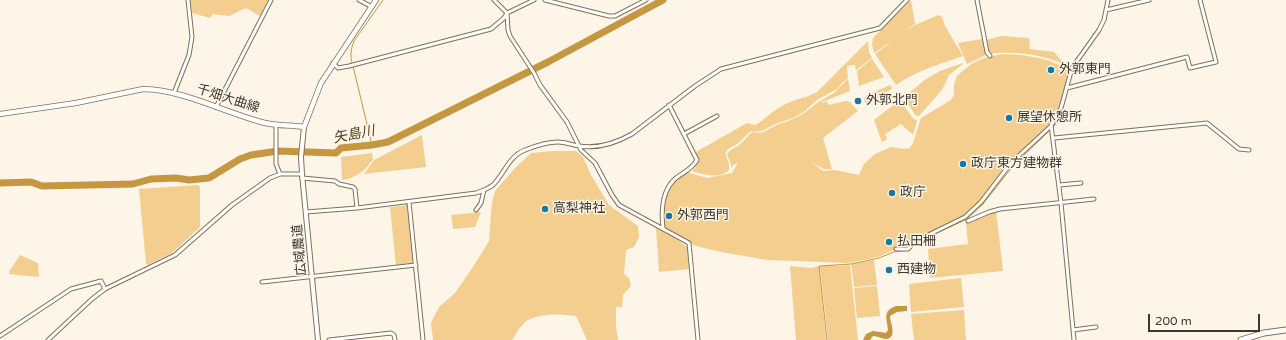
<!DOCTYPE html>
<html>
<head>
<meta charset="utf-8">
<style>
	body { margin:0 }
	#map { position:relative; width:1286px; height:340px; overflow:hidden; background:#fcf5e8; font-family:"Varela Round",sans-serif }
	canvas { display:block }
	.scale { position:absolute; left:1148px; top:314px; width:112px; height:18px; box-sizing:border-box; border:2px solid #3f372b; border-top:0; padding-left:5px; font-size:12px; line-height:14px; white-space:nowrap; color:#3f372b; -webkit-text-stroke:3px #fcf5e8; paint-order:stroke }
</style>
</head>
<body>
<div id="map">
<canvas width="1286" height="340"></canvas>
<div class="scale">200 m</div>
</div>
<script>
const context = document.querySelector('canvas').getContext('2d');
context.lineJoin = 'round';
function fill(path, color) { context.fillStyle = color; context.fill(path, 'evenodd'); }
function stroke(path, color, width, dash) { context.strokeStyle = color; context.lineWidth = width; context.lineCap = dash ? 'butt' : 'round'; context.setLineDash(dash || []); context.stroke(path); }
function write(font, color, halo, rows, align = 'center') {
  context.font = font + ' "Varela Round","Noto Sans JP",sans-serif'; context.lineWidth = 3; context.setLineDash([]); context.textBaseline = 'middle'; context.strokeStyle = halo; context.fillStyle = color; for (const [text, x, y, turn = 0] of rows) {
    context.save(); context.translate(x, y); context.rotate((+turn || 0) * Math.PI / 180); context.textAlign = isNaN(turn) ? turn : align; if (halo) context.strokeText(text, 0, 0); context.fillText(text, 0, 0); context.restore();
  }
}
fill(new Path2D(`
	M190 0H268L260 16 246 8 229 16 213 14 210 18 192 13Z
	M911 0 915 24 904 31 915 25 938 15 942 17 945 26 963 56C940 64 916 71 896 85L875 54 894 40 874 53 872 45 873 38Z
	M1001 36 1029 38 1030 49 1054 52 1061 60 1069 67 1068 69C1065 67 1061 63 1058 62 1040 54 1009 51 990 54L989 52 987 40Z
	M982 39 986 55 967 64 958 43Z
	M868 41 869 52 872 58 856 70 855 65 847 66 848 78 842 83 837 89 817 100 805 111 793 118 773 125 764 130 757 132 751 131 736 145 729 148 725 153 729 164V170C720 179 703 175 692 171 699 164 699 161 696 152L747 123 755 125C765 120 773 110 784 105 794 99 807 98 817 92Z
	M1002 54C1018 54 1043 57 1057 64 1062 66 1066 69 1071 72L1061 108 1051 126 1011 163 981 202 965 217 916 241 908 249H896L878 257 848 263 767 260 721 252 696 246 679 238 663 228 664 200 672 182 686 172 707 178 732 173 738 163 733 165 732 168 727 154C731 149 733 149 738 146 744 142 747 135 753 132 762 136 769 128 777 125 782 123 789 121 795 118 804 114 812 107 821 100L822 103 827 101 828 105 846 101 850 102 858 111 823 138 832 169H824L812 163 823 171 835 170 859 175 864 164 875 154 891 147 904 149 910 148 913 143 921 118 951 100 954 95V85L957 76 965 69 973 63 984 58Z
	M872 59 884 77 859 86 857 71Z
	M963 63V64L949 75 942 90 919 116 915 115 904 97 926 79 940 71Z
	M848 79 850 91 822 102V100L834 93Z
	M890 85 893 88 866 105 864 99 867 95Z
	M900 100 912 117 917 121 913 135 901 124 885 134 887 139 882 142 874 120Z
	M422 135 426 167 364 174 374 160Z
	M553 151H576L583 157 591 175 609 205 638 226 639 237 634 247 626 250 624 274 629 278 631 286 623 295 622 307H616V327L618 340H587L576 316C562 314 542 313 528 320 521 324 516 334 512 340H433L431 323 439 307 455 293 473 267 489 241 492 202 495 191 515 168 531 153Z
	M372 153 373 159C366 170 355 179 342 180L341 157Z
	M199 185 200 189V227L172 253 148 265 146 264 139 189Z
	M408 205 414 264 396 266 390 207Z
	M996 211 1003 271 930 278 928 249 968 244 966 223Z
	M481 212 475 227 453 229 451 215Z
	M656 228 675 238 687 247 689 269 659 272Z
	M20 255 38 263 39 277 9 274V272Z
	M874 260 877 285 854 287 851 264Z
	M831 265 837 266 850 265 858 340H828L820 266Z
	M790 266 811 268 819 266 826 340H796Z
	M961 278 964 307 911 312 909 284Z
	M877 286 880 316 857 318 854 288Z
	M964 310 966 340H914L911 314Z`), '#f4ce8e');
fill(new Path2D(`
	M896 306H907V311L897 312 890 316C890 322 898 338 886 339 882 339 878 336 873 336L870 340H863L866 334 873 331 886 333 888 330C887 318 882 311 896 306Z`), '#c59741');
stroke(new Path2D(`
	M352 63C350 55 351 49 354 41L383 0
	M353 66 372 145
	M1052 128 1056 124
	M926 238 967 219 983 204 1013 166 1050 130
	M827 340 819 266 851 264 879 258 894 252 908 250 920 241`), '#c59741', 1);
stroke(new Path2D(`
	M0 183 31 182 42 186 133 184 151 179 176 178 189 180 209 178 240 159 251 155 278 151 336 153 341 148 372 145 388 142 548 62 663 0`), '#c59741', 7);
const minor = new Path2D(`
	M359 0 372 7
	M494 0 507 13 508 30 510 36 534 73 540 85 567 122 581 150 595 163 612 195 619 205 689 243 698 340
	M545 0 609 16H615L646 0
	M977 0 987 52 990 56
	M1106 10 1149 0
	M333 63 338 68 349 66 491 29 504 18 507 13 534 0
	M1067 88 1187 57 1190 68 1216 62 1200 0
	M174 93 189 55 192 37 188 0
	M216 107 271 0
	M276 125V164L280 174
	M1051 125 1061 203 1074 340
	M684 134 717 116
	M1054 138 1207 123 1239 149 1249 150
	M302 178 335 181 339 184 353 187 355 189 357 208
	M1059 185 1081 183
	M409 202 423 340
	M476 210 481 203 484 190
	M306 212 357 208 476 193C482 191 488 189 493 185 504 174 509 156 525 150 535 146 547 142 558 142 565 142 572 145 579 146 597 149 616 143 632 134L695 86 721 69 880 28 907 0
	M968 221 989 212 1000 209 1094 199
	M663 228C661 211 662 190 676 178 684 172 692 169 697 160L669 105
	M896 249H908L916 241 965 217 981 202 1011 163 1051 126 1061 108 1072 68 1099 30 1104 20 1108 0
	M262 282 416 265
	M1073 330 1096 327
	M0 336 71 289 101 281 105 289
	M48 340 92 299 105 289 175 255 232 205 270 178 280 174H302
	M329 340 391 333 394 335 395 340`);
const tertiary = new Path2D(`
	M304 127 301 157 302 174 318 340`);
const secondary = new Path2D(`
	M0 114 76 103 143 89C185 90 225 113 265 123 278 126 291 125 304 127L321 83 376 0`);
const primary = new Path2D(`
	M1241 340 1264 333 1286 330`);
stroke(minor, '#817054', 5);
stroke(tertiary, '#817054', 6);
stroke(secondary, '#817054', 6);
stroke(primary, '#817054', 7);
stroke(minor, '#fff', 3);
stroke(tertiary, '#fff', 4);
stroke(secondary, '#fff', 4.5);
stroke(primary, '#fff', 5);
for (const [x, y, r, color] of [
	[1051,70,4,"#1778a5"],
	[858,101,4,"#1778a5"],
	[1009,118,4,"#1778a5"],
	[963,164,4,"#1778a5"],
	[892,193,4,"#1778a5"],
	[545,209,4,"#1778a5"],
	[669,216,4,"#1778a5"],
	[889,242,4,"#1778a5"],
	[889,270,4,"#1778a5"]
]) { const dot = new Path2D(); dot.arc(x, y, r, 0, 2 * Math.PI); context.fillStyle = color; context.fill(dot); stroke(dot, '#fcf5e8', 1.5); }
write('13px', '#3f372b', '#fcf5e8', [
	["外郭東門",1059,70],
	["外郭北門",866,101],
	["展望休憩所",1017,118],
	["政庁東方建物群",971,164],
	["政庁",900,193],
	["高梨神社",553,209],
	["外郭西門",677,216],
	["払田柵",897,242],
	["西建物",897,270]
], 'left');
write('13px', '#3f372b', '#fcf5e8', [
	["千畑大曲線",228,99,18],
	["広域農道",300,250,-95]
]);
write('italic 14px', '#503c18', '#fcf5e8', [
	["矢島川",354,135,-11]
]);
</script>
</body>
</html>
